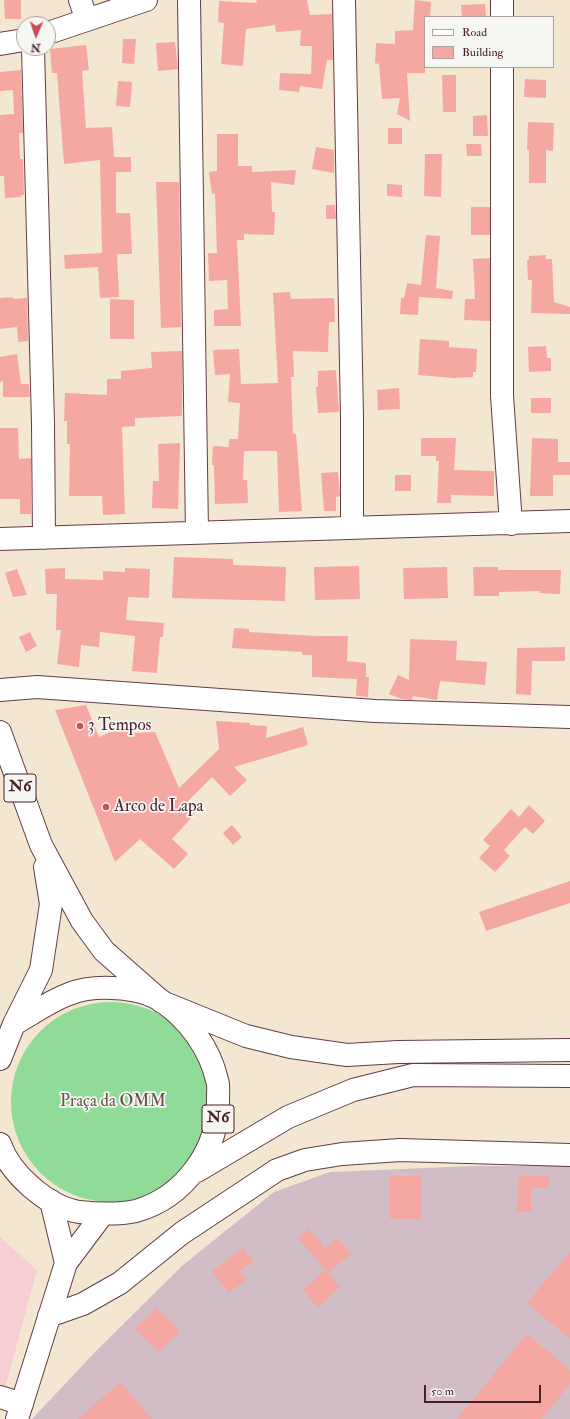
<!DOCTYPE html>
<html>
<head>
<meta charset="utf-8">
<style>
	body { margin:0 }
	#map { position:relative; width:570px; height:1419px; overflow:hidden; background:#f3e7d2; font-family:"IM FELL Double Pica",serif }
	canvas { display:block }
	.legend { position:absolute; left:424px; top:16px; width:130px; height:52px; box-sizing:border-box; background:#f6f6f2; border:1px solid #b1a0a2; margin:0; padding:5px 7px; list-style:none; font-size:12px; color:#4a1f2b }
	.legend li { display:flex; align-items:center; gap:8px; height:20px }
	.legend b { width:20px; border:1px solid #b1a0a2 }
	.north { position:absolute; left:16px; top:16px; width:40px; height:40px; box-sizing:border-box; background:#f6f6f2; border:1px solid #b1a0a2; border-radius:50%; rotate:182deg; font-size:11px; font-weight:700; line-height:16px; text-align:center; color:#4a1f2b }
	.north::after { content:''; display:block; margin:auto; width:14px; height:18px; background:#d1495b; clip-path:polygon(50% 0,100% 100%,50% 72%,0 100%) }
	.scale { position:absolute; left:424px; top:1385px; width:117px; height:18px; box-sizing:border-box; border:2px solid #4a1f2b; border-top:0; padding-left:5px; font-size:12px; line-height:14px; white-space:nowrap; color:#4a1f2b; -webkit-text-stroke:3px #f6f6f2; paint-order:stroke }
</style>
</head>
<body>
<div id="map">
<canvas width="570" height="1419"></canvas>
<ul class="legend">
<li><b style="height:5px;background:#fff"></b>Road</li>
<li><b style="height:11px;background:#f5a7a1"></b>Building</li>
</ul>
<div class="north">N</div>
<div class="scale">50 m</div>
</div>
<script>
const context = document.querySelector('canvas').getContext('2d');
context.lineJoin = 'round';
function fill(path, color) { context.fillStyle = color; context.fill(path, 'evenodd'); }
function stroke(path, color, width, dash) { context.strokeStyle = color; context.lineWidth = width; context.lineCap = dash ? 'butt' : 'round'; context.setLineDash(dash || []); context.stroke(path); }
function write(font, color, halo, rows, align = 'center') {
  context.font = font + ' "IM FELL Double Pica",serif'; context.lineWidth = 3.5; context.setLineDash([]); context.textBaseline = 'middle'; context.strokeStyle = halo; context.fillStyle = color; for (const [text, x, y, turn = 0] of rows) {
    context.save(); context.translate(x, y); context.rotate((+turn || 0) * Math.PI / 180); context.textAlign = isNaN(turn) ? turn : align; if (halo) context.strokeText(text, 0, 0); context.fillText(text, 0, 0); context.restore();
  }
}
fill(new Path2D(`
	M0 1237 37 1270 0 1407Z`), '#f7cfd2');
fill(new Path2D(`
	M473 1166H570V1419H32L97 1350 183 1265 274 1192 330 1172Z`), '#d2bdc6');
fill(new Path2D(`
	M11 1102a100 100 0 1 1 200 0a100 100 0 1 1-200 0Z`), '#90db97');
fill(new Path2D(`
	M4 0H21V19H5Z
	M256 0H307L310 15 332 14 333 60H327L322 89 300 86 299 92 279 90 280 73 311 74 312 46H300L301 30 276 32 275 25 246 29 243 66 221 64 224 23 218 22 219 1 257 3Z
	M415 0 431 2 430 17H425V73H407L410 121 397 114 400 98 382 99 379 64 375 63 376 43 395 44V31L413 30Z
	M485 4 486 17H462L461 5Z
	M123 39H136L134 64 122 63Z
	M175 42 178 69 158 71 156 43Z
	M86 45 89 70 82 71 86 128 112 127 114 157H131V172H116V213H130L132 254H117L119 297 100 298 98 267 65 269 64 255 102 253 100 160 64 164 57 73H52L50 49Z
	M21 70 23 133H19L20 159H23L24 195H21V197L5 198 4 176H0V115L14 114 13 90 0 91V72Z
	M442 75H456V112H443Z
	M525 79 546 80V98L524 97Z
	M118 81 132 82 130 107 116 106Z
	M487 115 488 136H473V116Z
	M528 122 554 123 553 151 546 150V183H529V150H527Z
	M388 128H402V144H388Z
	M217 134H238V166H252V172L296 170 294 185 271 182 272 212H275L274 235 244 234V240H237L241 326H214V310L228 309 227 280 209 281 208 253H217L215 193 212 194 209 172 217 171Z
	M466 144H481L482 156H467Z
	M316 147 334 150V173L312 169Z
	M425 154H442L441 197 424 196Z
	M156 182H179L181 327 161 328Z
	M387 184 402 185V197L387 196Z
	M326 205H335L336 219H326Z
	M471 207H490V235H471Z
	M426 235 440 236 436 288 453 291 452 299 419 297 418 315 400 314 401 298H404L407 283 421 285Z
	M546 255V259H552L554 302 570 307V314L531 313 532 280H528L527 260H529V256Z
	M490 258V321L464 320 465 299H475L473 259Z
	M290 292 291 299 334 298 335 322H329L328 352 293 351 294 377H291L293 434H296L302 511 279 512 277 451H244L243 480H247L248 503 215 504 214 465H212L213 446 229 447V439H238L240 403 228 402 230 374 215 375 213 350 239 349 241 384 278 383 273 293Z
	M13 297V299L27 298 28 341 18 342 17 327 0 329V298Z
	M110 299 134 300V339H110Z
	M420 339 449 341V347L477 349 476 372H473V377L454 378 418 375Z
	M546 346 547 358H551V371L529 372 528 347Z
	M182 351V416L135 418V426L122 427 125 514 103 515 102 496H69L70 444H67V421H64L65 393 107 395V379H121V371L152 368 151 352Z
	M17 354 21 384H29L30 397H3V381L0 382V357Z
	M336 370 339 412 318 413 316 387H318V371Z
	M399 388 400 409 378 410 377 390Z
	M531 398H551V413H531Z
	M0 428H18L19 459 31 458V514H20V499H0Z
	M421 438H456L454 470 494 471V496L451 495V503H437L439 461H436V456H421Z
	M532 438 558 439V462H570V475H553V496H530Z
	M180 443 178 509 152 508 153 481H159L158 444Z
	M338 472 340 496 336 497V511H324L321 473Z
	M395 475H411V491H395Z
	M174 557 233 559V565L286 567 285 601 172 598Z
	M359 566 360 599 315 600 314 567Z
	M447 567 448 598 404 599 403 568Z
	M473 567H498V570H561L560 594 539 593 540 591 499 592V596H474Z
	M65 568V579L103 580V571L125 572V568L150 569 149 598 128 597 126 620 164 623 163 637H160L157 673 132 671 135 636 100 632 99 647 81 645 79 667 57 664 61 630H56L57 594H46L45 569Z
	M17 569 27 595 13 597 5 573Z
	M234 628 249 629V632L316 636H348L347 661 366 663V677H369L368 697 356 696 357 679 312 677V655H302V652L232 648Z
	M30 632 37 646 26 652 19 637Z
	M410 639 457 641 456 660 487 662 485 685 440 681 437 700 413 696 412 700 402 699 389 694 398 675 409 680Z
	M565 647V661H532L531 695 516 694 517 648Z
	M86 705 99 737 126 725 135 733 155 732 179 788 219 749 216 721 250 723V725L267 726 266 738 303 727 308 745 234 767 247 780 230 796 212 777 185 804 195 814 172 839 188 854 174 869 140 839 115 862 55 710Z
	M529 805 545 821 533 834 525 827 504 850 510 856 495 872 479 858 490 846 483 840 511 809 519 817Z
	M232 825 242 837 233 845 223 833Z
	M570 881V903L486 931 479 912Z
	M390 1176H421V1219H390Z
	M519 1176H549L548 1188H531V1212H517Z
	M309 1229 325 1248 338 1238 351 1254 328 1273 298 1237Z
	M243 1248 253 1261 240 1271 246 1280 229 1293 212 1271Z
	M570 1252V1339L527 1303Z
	M325 1270 340 1287 318 1307 303 1290Z
	M156 1308 180 1331 159 1352 135 1329Z
	M527 1334 570 1370V1384L541 1419H457Z
	M120 1382 152 1419H78Z`), '#f5a7a1');
const minor = new Path2D(`
	M80 0 87 20
	M189 0 197 532
	M344 0 352 417V526
	M502 0V17
	M48 33 146 0
	M0 44 24 40
	M33 48 43 423 44 538
	M502 67V396L511 524
	M0 539 570 521
	M0 690 37 687 375 711 570 717
	M51 1201 66 1263
	M49 1316 83 1304 120 1283 182 1233 277 1170 305 1160 342 1154 400 1150 570 1155
	M0 1397 22 1404
	M17 1419 66 1263 102 1215`);
const highway = new Path2D(`
	M0 732 41 845 82 921 104 951 162 1002 246 1036 291 1047 347 1055 398 1052 570 1050
	M0 1059 14 1024 41 970 51 904 45 867
	M0 1144C10 1174 48 1207 79 1212 98 1214 117 1215 136 1211 185 1197 220 1148 218 1098 218 1092 219 1085 217 1080 210 1049 189 1020 163 1002 141 986 94 984 69 994 50 1001 32 1014 14 1024
	M197 1171 288 1117 353 1090 413 1075 570 1076`);
stroke(minor, '#633d44', 24);
stroke(highway, '#633d44', 24);
stroke(minor, '#fff', 22);
stroke(highway, '#fff', 22);
for (const [x, y, r, color] of [
	[80,726,4,"#d1495b"],
	[106,807,4,"#d1495b"]
]) { const dot = new Path2D(); dot.arc(x, y, r, 0, 2 * Math.PI); context.fillStyle = color; context.fill(dot); stroke(dot, '#f6f6f2', 1.5); }
for (const [x, y, w] of [
	[20,788,32],
	[218,1119,32]
]) { const box = new Path2D(); box.roundRect(x - w / 2, y - 14, w, 28, 3); context.fillStyle = '#f6f6f2'; context.fill(box); stroke(box, '#4a1f2b', 1); }
write('bold 16px', '#4a1f2b', null, [
	["N6",20,788],
	["N6",218,1119]
]);
write('17px', '#4a1f2b', '#f6f6f2', [
	["3 Tempos",88,726],
	["Arco de Lapa",114,807]
], 'left');
write('17px', '#5f574b', '#f6f6f2', [
	["Praça da OMM",113,1102]
]);
</script>
</body>
</html>
